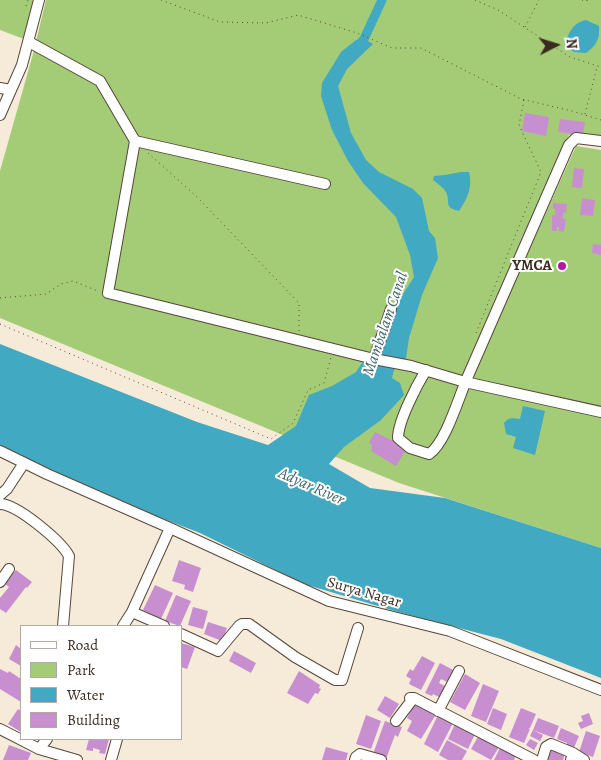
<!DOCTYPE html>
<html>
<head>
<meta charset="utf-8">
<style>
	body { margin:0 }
	#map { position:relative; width:601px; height:760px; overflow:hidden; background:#f5ebd8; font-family:Alegreya,serif }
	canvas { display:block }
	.legend { position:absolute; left:20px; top:625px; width:162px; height:115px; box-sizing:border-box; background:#fff; border:1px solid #b1aaa5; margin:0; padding:6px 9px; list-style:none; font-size:15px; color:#3b2a1e }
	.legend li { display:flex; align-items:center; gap:10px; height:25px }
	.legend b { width:25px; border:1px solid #b1aaa5 }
	.north { position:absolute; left:531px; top:20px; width:50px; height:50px; -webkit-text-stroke:4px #fff; paint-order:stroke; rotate:85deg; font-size:14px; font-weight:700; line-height:20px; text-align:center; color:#3b2a1e }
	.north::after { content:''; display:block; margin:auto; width:18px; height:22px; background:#3b2a1e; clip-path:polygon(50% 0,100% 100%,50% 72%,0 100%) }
</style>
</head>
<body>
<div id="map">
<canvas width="601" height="760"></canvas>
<ul class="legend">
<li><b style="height:6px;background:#fff"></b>Road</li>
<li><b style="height:14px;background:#a4cb76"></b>Park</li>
<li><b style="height:14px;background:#41a9c1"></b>Water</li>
<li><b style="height:14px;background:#c78fcf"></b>Building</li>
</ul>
<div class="north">N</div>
</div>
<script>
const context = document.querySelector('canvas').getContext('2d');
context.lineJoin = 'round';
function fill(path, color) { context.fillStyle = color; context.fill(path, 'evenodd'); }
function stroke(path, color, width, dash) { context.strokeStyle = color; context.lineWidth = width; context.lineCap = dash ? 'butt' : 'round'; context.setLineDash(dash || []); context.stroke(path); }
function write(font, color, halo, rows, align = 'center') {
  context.font = font + ' Alegreya,serif'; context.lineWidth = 4; context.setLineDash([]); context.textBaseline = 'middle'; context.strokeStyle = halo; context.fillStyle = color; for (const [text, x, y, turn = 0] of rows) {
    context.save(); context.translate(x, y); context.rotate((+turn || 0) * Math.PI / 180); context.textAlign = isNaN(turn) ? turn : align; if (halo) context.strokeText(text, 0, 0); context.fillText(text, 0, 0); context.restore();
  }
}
fill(new Path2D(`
	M0 0H33L24 39 0 30Z
	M46 0H601V138L569 135 456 391 465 393 576 146 601 150V548L399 483 0 318V171L33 54Z`), '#a4cb76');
fill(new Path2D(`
	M586 20 599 26C600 39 596 46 586 53L574 52 564 46C569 33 572 23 586 20Z
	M364 39 373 44 347 69 338 86 351 133 366 160 379 172 413 189 422 198 429 231 435 238 438 258 422 295 409 338 406 358 395 366 392 378 400 383 404 395 381 420 344 447 329 464 370 488 445 498 601 548V678L501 639 398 612 304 584 200 533 0 456V344L197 422 268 445 296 426 309 395 332 386 356 372 364 360 381 352 396 305 414 277 410 255 396 217 363 183 348 161 332 130 321 96 322 83 341 52 356 40Z
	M461 172H469C473 187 467 199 459 211 443 207 451 203 446 192 443 187 438 184 433 180L434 176 445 175Z
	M523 406 545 411 535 455 513 448 516 437 506 434 504 423C509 417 512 418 520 419Z`), '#41a9c1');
stroke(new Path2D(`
	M356 48 364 39 382 0`), '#41a9c1', 9);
fill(new Path2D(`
	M525 113 549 117 546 136 522 131Z
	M560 119 585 122 583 135 558 132Z
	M574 168 584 169 582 188 572 187Z
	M582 198 595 200 593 216 580 215Z
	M553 203 567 204 566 213 563 212V219H566L564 232 559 231V227H557V231H552V215H555V209H553Z
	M593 244 601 245V255L592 253Z
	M375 432 407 448 396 466 371 451 372 445 369 443Z
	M179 560 201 568 193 592 184 589 185 585 172 581Z
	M16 570 32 582 27 588 26 587 6 613 0 609V598L9 587 5 584Z
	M155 585 173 593 161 619 143 610Z
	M176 595 191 601 180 626 165 621Z
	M193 607 208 611 203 629 188 625Z
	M208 622 227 628 222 641 204 634Z
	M181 643 195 647 187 669 181 667Z
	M16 645 21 649V666L9 659Z
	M234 651 256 663 251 673 229 661Z
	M422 656 435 663 421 690 409 684 411 679 406 676 410 669 413 671Z
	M440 663 455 671 449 683 441 679 439 683 447 687 441 698 433 694 432 696 425 693Z
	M0 669 8 673 9 671 21 679V702L0 689Z
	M299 671 320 685 319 688 321 689 318 694 315 693 308 704 287 693Z
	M465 674 480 683 465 710 450 702Z
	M483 684 499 691 486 722 471 716Z
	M385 696 399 704 390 718 377 710Z
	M416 701 434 711 432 714 435 716 421 739 407 731 412 721 407 718Z
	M493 708 507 714 501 730 487 724Z
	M521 708 536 714 530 728H528L530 729 524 743 509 737Z
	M18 709 21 711V732L8 724Z
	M589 713 593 724 581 729 578 723 583 721 581 716Z
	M366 715 381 721 371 749 356 744Z
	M438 715 453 723 438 752 424 744Z
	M538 718 559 726 554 738 533 730Z
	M385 721 402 727 398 737 395 735 386 759 373 754Z
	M455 724 475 734 468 749 448 739Z
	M561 728 579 736 573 750 566 747 567 743 557 739Z
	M533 730 543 735 540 741 530 736Z
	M586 731 600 736 593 757 579 752Z
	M479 735 499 747 491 760 471 749Z
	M89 739H109L105 754 99 753 100 750 93 748V751L86 750Z
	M530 739 538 743 534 750 526 745Z
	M447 740 467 751 462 760H448L439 755Z
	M9 745 31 753 28 760H3Z
	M326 747 348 753 346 760H322Z
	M500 748 516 755 514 760H494Z
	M549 748 565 753 563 760H546Z`), '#c78fcf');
const minor = new Path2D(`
	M29 42 100 81 135 141 325 184
	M0 88 11 90
	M0 115 22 65 39 0
	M135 141 108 293 374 359 411 366 465 382 601 412
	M374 359 391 309
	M426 370C417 385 398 421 398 438L410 448 429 454C446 443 459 396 468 376 501 299 535 222 569 145L576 138 601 141
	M0 451 47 474 170 528
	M0 495 7 489 24 463
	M0 504C17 504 61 541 69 556L63 626
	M0 582 9 569
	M132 612 164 626
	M123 626 132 612 170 528 329 601 450 631 601 690
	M181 634 218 651 239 626 242 624H249L295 657 335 680H342L358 628
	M438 711 459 671
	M396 721 412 700 410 698H414L534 760
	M0 729 39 749 77 760
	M39 749 47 739
	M573 753 584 760
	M111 760 117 739
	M355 760 356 757 360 754 381 760
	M542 760 546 747 551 744 573 753 571 760`);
stroke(minor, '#57473a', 12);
stroke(new Path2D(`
	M161 0 220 22 266 23 298 15 357 33 392 48H421L521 99 572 111 601 120
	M475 0 498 10 570 57 601 67
	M582 0 587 1V0
	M26 6 28 0
	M525 27 539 0
	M585 114 597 67
	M148 153 197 197 299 303V332
	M0 298 46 294 61 284 73 281 98 291
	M0 324 271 439 293 423 308 390 324 383 331 357
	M476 333 541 172 519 125 524 100`), '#57473a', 1, [1, 4]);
stroke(minor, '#fff', 10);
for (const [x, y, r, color] of [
	[562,266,5,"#b5179e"]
]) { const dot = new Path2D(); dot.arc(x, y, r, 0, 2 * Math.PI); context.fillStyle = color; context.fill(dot); stroke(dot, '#fff', 2); }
write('bold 15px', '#3b2a1e', '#fff', [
	["YMCA",552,266]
], 'right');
write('15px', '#3b2a1e', '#fff', [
	["Surya Nagar",364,593,16]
]);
write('italic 16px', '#3e6367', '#fff', [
	["Mambalam Canal",386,324,-71],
	["Adyar River",311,487,24]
]);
</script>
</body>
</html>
